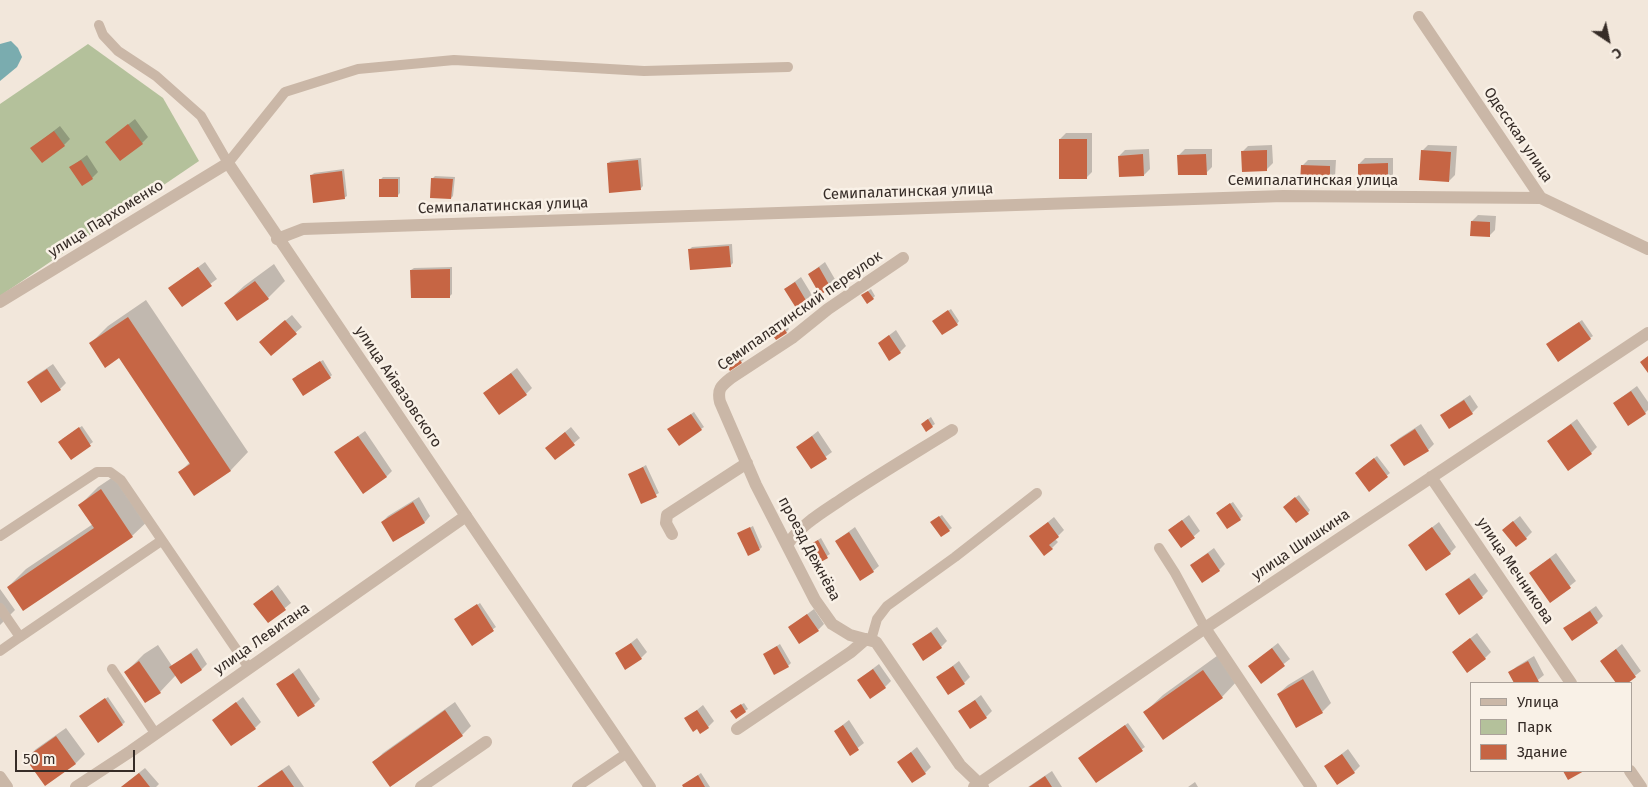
<!DOCTYPE html>
<html>
<head>
<meta charset="utf-8">
<style>
	body { margin:0 }
	#map { position:relative; width:1648px; height:787px; overflow:hidden; background:#f2e7db; font-family:"Fira Sans",sans-serif }
	canvas { display:block }
	.legend { position:absolute; left:1470px; top:682px; width:162px; height:90px; box-sizing:border-box; background:#f9f1e7; border:1px solid #aba29a; margin:0; padding:6px 9px; list-style:none; font-size:15px; color:#362c27 }
	.legend li { display:flex; align-items:center; gap:10px; height:25px }
	.legend b { width:25px; border:1px solid #aba29a }
	.north { position:absolute; left:1583px; top:15px; width:50px; height:50px; -webkit-text-stroke:4px #f9f1e7; paint-order:stroke; rotate:146deg; font-size:14px; font-weight:700; line-height:20px; text-align:center; color:#362c27 }
	.north::after { content:''; display:block; margin:auto; width:18px; height:22px; background:#362c27; clip-path:polygon(50% 0,100% 100%,50% 72%,0 100%) }
	.scale { position:absolute; left:15px; top:750px; width:120px; height:22px; box-sizing:border-box; border:2px solid #362c27; border-top:0; padding-left:6px; font-size:15px; line-height:18px; white-space:nowrap; color:#362c27; -webkit-text-stroke:4px #f9f1e7; paint-order:stroke }
</style>
</head>
<body>
<div id="map">
<canvas width="1648" height="787"></canvas>
<ul class="legend">
<li><b style="height:6px;background:#cab7a7"></b>Улица</li>
<li><b style="height:14px;background:#b4c19b"></b>Парк</li>
<li><b style="height:14px;background:#c66544"></b>Здание</li>
</ul>
<div class="north">С</div>
<div class="scale">50 m</div>
</div>
<script>
const context = document.querySelector('canvas').getContext('2d');
context.lineJoin = 'round';
function fill(path, color) { context.fillStyle = color; context.fill(path, 'evenodd'); }
function stroke(path, color, width, dash) { context.strokeStyle = color; context.lineWidth = width; context.lineCap = dash ? 'butt' : 'round'; context.setLineDash(dash || []); context.stroke(path); }
function write(font, color, halo, rows, align = 'center') {
  context.font = font + ' "Fira Sans",sans-serif'; context.lineWidth = 5; context.setLineDash([]); context.textBaseline = 'middle'; context.strokeStyle = halo; context.fillStyle = color; for (const [text, x, y, turn = 0] of rows) {
    context.save(); context.translate(x, y); context.rotate((+turn || 0) * Math.PI / 180); context.textAlign = isNaN(turn) ? turn : align; if (halo) context.strokeText(text, 0, 0); context.fillText(text, 0, 0); context.restore();
  }
}
fill(new Path2D(`
	M88 44 163 98 199 161 0 296V104Z`), '#b4c19b');
fill(new Path2D(`
	M11 41 18 48 22 57 17 67 0 81V44Z`), '#7aacaf');
fill(new Path2D(`
	M135 119 148 137 142 143 107 142Z
	M60 126 70 139 64 145 38 143Z
	M1066 133H1092V172L1086 178 1060 139Z
	M1272 145 1273 163 1267 169 1242 152 1248 146Z
	M1428 145 1457 146 1455 175 1449 181 1422 151Z
	M1149 149 1150 169 1144 175 1119 156 1125 150Z
	M1185 149H1212V167L1206 173 1179 155Z
	M87 155 98 172 92 178 71 167Z
	M641 158 643 186 640 189 608 163 611 161Z
	M1365 158H1393V176L1387 182 1359 164Z
	M1308 160H1336L1335 177 1329 183 1302 166Z
	M344 169 347 196 344 198 312 175 314 173Z
	M435 176 455 177 453 196 451 198 432 179Z
	M383 177H400V193L398 195 380 180Z
	M1478 215 1496 216 1495 230 1489 236 1472 221Z
	M732 244 733 263 730 266 689 250 692 247Z
	M205 262 217 279 182 305 170 288Z
	M825 262 836 281 830 287 809 274Z
	M274 264 285 281 268 298 226 303 244 286Z
	M452 267V294L450 296 411 270 414 268Z
	M801 277 812 295 806 301 785 289Z
	M871 289 875 296 873 298 865 293Z
	M146 300 248 452 231 470 195 494 180 472 190 462 120 356 90 344 108 326Z
	M951 309 959 321 957 324 936 319Z
	M292 315 302 327 271 354 267 336Z
	M1582 320 1593 336 1590 338 1550 342Z
	M784 321 789 329 786 332 773 328Z
	M896 330 906 346 900 352 879 343Z
	M738 351 744 359 741 362 727 359Z
	M323 360 332 375 330 377 296 376Z
	M53 364 66 383 60 389 29 382 35 376Z
	M517 368 532 388 526 394 485 393Z
	M1637 386 1648 402V410L1645 413 1614 403Z
	M1470 395 1478 407 1472 413 1442 415 1448 410Z
	M694 412 704 427 701 429 672 427Z
	M931 417 935 424 932 426 925 421Z
	M1577 419 1597 447 1591 453 1548 441Z
	M1421 424 1434 444 1428 450 1392 445 1398 439Z
	M82 426 93 442 71 458 62 439Z
	M571 427 580 438 555 459 546 448Z
	M365 431 392 471 386 477 336 452Z
	M818 431 832 452 812 467 798 447Z
	M1377 456 1390 473 1369 490 1359 470Z
	M646 465 659 493 642 502 629 475Z
	M119 473 150 519 132 536 8 587 26 569 93 524 80 505 98 487Z
	M1299 495 1310 510 1308 513 1287 504Z
	M419 497 430 516 425 522 394 541 382 522 388 516Z
	M1233 502 1243 516 1240 519 1220 510Z
	M942 515 952 528 949 530 934 520Z
	M1189 515 1200 531 1181 547 1169 530Z
	M1520 516 1532 532 1526 538 1510 524Z
	M1054 517 1064 530 1055 539 1058 542 1052 548 1031 536Z
	M1439 522 1456 547 1450 553 1409 545Z
	M753 526 762 547 760 549 739 533Z
	M855 527 879 566 873 571 836 541Z
	M821 538 830 554 812 565 803 549Z
	M1214 548 1225 564 1219 570 1191 565Z
	M1556 553 1576 581 1551 601 1530 573Z
	M1475 573 1488 591 1482 597 1446 594Z
	M278 585 291 603 268 622 255 604Z
	M0 589 15 610 0 625Z
	M480 603 496 627 472 644 459 617Z
	M1596 606 1603 616 1597 622 1565 628Z
	M814 609 824 624 818 630 790 627Z
	M937 627 947 641 941 647 914 644Z
	M1477 633 1491 652 1485 658 1453 652Z
	M637 638 647 652 641 658 617 654Z
	M1278 643 1290 659 1261 682 1249 666Z
	M780 644 791 663 788 666 767 652Z
	M1622 644 1641 671 1626 683H1618L1601 661Z
	M158 645 172 666 197 648 207 664 202 669 176 675 160 692 126 672 144 654Z
	M1221 653 1239 679 1222 697 1145 712 1163 695Z
	M1534 656 1544 675 1534 683H1516L1510 673 1516 667Z
	M959 661 970 677 964 683 937 678Z
	M879 664 891 681 885 687 858 680Z
	M299 668 320 699 314 705 278 684Z
	M1313 670 1331 703 1322 712 1278 694 1288 685Z
	M981 695 992 711 986 717 959 712Z
	M108 697 125 722 123 724 84 714Z
	M243 697 261 722 255 728 214 720Z
	M455 702 471 726 462 735 391 786 374 762 383 753Z
	M744 703 748 709 745 711 734 709Z
	M703 705 714 721 708 727 697 728 686 719Z
	M849 720 864 743 850 754 835 731Z
	M1128 723 1145 747 1096 782 1082 756Z
	M66 728 85 754 76 763 46 784 27 758 36 749Z
	M917 747 931 767 925 773 899 762Z
	M1348 749 1360 766 1354 772 1326 766Z
	M289 765 304 787H259L265 781Z
	M145 768 159 784 156 787H121Z
	M1052 771 1062 787H1028Z
	M701 773 710 787H684L686 783Z
	M1195 782 1198 787H1188Z`), '#0003');
fill(new Path2D(`
	M128 124 143 144 120 161 105 142Z
	M54 131 65 146 42 163 30 148Z
	M1059 139H1087V179H1059Z
	M1267 150V171L1242 172 1241 151Z
	M1421 150 1451 152 1449 182 1419 180Z
	M1143 154 1144 176 1119 177 1118 156Z
	M1206 154 1207 175H1178L1177 155Z
	M81 160 93 179 82 186 69 167Z
	M638 160 641 190 609 193 607 163Z
	M1388 163V183H1358V164Z
	M1301 165 1330 166V184L1300 183Z
	M342 171 345 199 313 203 310 175Z
	M431 178 453 179 451 199 430 198Z
	M379 179H398V197H379Z
	M1471 221 1490 222V237L1470 236Z
	M729 246 731 267 690 270 688 249Z
	M198 267 212 286 182 307 168 288Z
	M819 267 831 288 820 295 808 274Z
	M450 269V298H411L410 270Z
	M255 281 269 299 237 321 224 303Z
	M795 282 807 302 796 308 784 289Z
	M868 291 874 299 867 304 861 295Z
	M948 310 958 325 942 335 932 321Z
	M128 317 231 471 194 496 178 472 190 464 119 358 105 368 89 343Z
	M285 320 297 334 271 356 259 342Z
	M1579 322 1591 339 1558 362 1546 344Z
	M780 323 787 333 776 340 769 330Z
	M889 335 901 353 889 361 878 343Z
	M735 353 742 363 730 371 723 361Z
	M1648 356V373L1640 362Z
	M320 361 331 378 303 396 292 379Z
	M47 369 61 390 41 403 27 382Z
	M511 373 527 395 499 415 483 393Z
	M1631 391 1646 414 1628 426 1613 403Z
	M1464 400 1473 414 1449 429 1440 415Z
	M691 414 702 430 679 446 667 429Z
	M928 419 933 427 926 432 921 424Z
	M1571 424 1592 454 1568 471 1547 441Z
	M79 427 91 446 71 460 58 442Z
	M1415 429 1429 451 1404 466 1390 445Z
	M565 432 575 445 555 460 545 448Z
	M358 436 387 477 363 494 334 452Z
	M812 436 827 459 811 469 796 447Z
	M1374 458 1388 477 1369 492 1355 473Z
	M643 467 657 497 641 504 628 474Z
	M101 489 133 537 23 611 7 587 94 528 78 505Z
	M1295 497 1309 514 1296 523 1283 507Z
	M413 502 425 523 393 542 381 522Z
	M1230 503 1241 520 1227 529 1216 513Z
	M939 516 950 531 941 537 930 522Z
	M1182 520 1195 538 1181 548 1168 530Z
	M1513 521 1527 539 1516 547 1502 530Z
	M1048 522 1059 537 1049 545 1053 549 1044 556 1029 536Z
	M750 527 760 550 748 556 737 533Z
	M1432 527 1451 554 1426 571 1408 545Z
	M849 532 874 572 860 581 835 541Z
	M818 540 828 558 812 567 802 549Z
	M1208 553 1220 571 1202 583 1190 565Z
	M1550 558 1571 588 1550 603 1529 573Z
	M1469 578 1483 598 1459 615 1445 594Z
	M272 590 286 610 268 623 253 604Z
	M477 604 494 631 472 646 454 619Z
	M1590 611 1598 623 1572 641 1563 628Z
	M807 614 819 631 799 644 788 627Z
	M931 632 942 648 923 661 912 644Z
	M1470 638 1486 659 1467 673 1452 652Z
	M631 643 642 659 625 670 615 653Z
	M777 646 789 667 774 675 763 654Z
	M1272 648 1285 666 1261 684 1248 666Z
	M1616 649 1636 677 1628 683H1616L1600 661Z
	M191 653 202 670 181 684 169 667Z
	M139 661 161 693 145 703 124 672Z
	M1528 661 1539 682 1536 683H1514L1508 672Z
	M953 666 965 684 948 695 936 677Z
	M873 669 886 688 870 699 857 680Z
	M1203 670 1223 698 1163 740 1143 712Z
	M293 673 315 706 298 717 276 684Z
	M1303 679 1323 713 1296 728 1277 694Z
	M105 698 123 725 98 743 79 716Z
	M975 700 987 718 970 729 958 711Z
	M236 702 256 729 231 746 212 720Z
	M741 704 746 712 736 719 730 711Z
	M445 710 463 736 390 787 372 762Z
	M697 710 709 728 700 734 697 729 693 732 684 718Z
	M843 725 859 750 850 756 834 731Z
	M1125 725 1143 751 1096 783 1078 758Z
	M56 736 76 764 45 786 25 758Z
	M911 752 926 774 912 783 897 762Z
	M1342 754 1355 773 1337 785 1324 766Z
	M282 770 294 787H257Z
	M1563 771H1584L1568 780Z
	M139 773 150 787H121Z
	M698 775 705 787H683L682 785Z
	M1045 776 1052 787H1029Z`), '#c66544');
stroke(new Path2D(`
	M99 25 103 35 118 51 156 76 201 116 228 163 285 92 358 69 454 60 644 71 788 67
	M0 536 97 472H110L121 480 249 668
	M1159 548 1175 573 1205 628
	M0 608 20 637 0 651
	M20 637 161 541
	M871 640 877 619 887 606 955 557 1037 493
	M112 669 155 733
	M577 787 627 753`), '#cab7a7', 10);
stroke(new Path2D(`
	M1419 17 1541 198 1648 249
	M277 239 303 229 1283 196 1541 198
	M903 258 828 309 792 338 731 378C721 386 717 389 720 402L756 485 815 600 832 624 850 635 876 642 960 765 983 787
	M0 302 228 163 466 516
	M1431 477 1571 683
	M672 534 666 523 667 515 747 463
	M787 545C800 525 823 512 842 499 878 475 915 453 952 430
	M1205 628 1311 787
	M737 729 851 652 866 639
	M1630 771 1641 787
	M0 777 7 787
	M421 787 486 742
	M974 787 1205 628 1648 333`), '#cab7a7', 12);
stroke(new Path2D(`
	M76 787 131 751 466 516 650 787`), '#cab7a7', 12);
write('15px', '#362c27', '#f9f1e7', [
	["Одесская улица",1518,135,56],
	["Семипалатинская улица",1313,181],
	["Семипалатинская улица",908,192,-2],
	["Семипалатинская улица",503,206,-2],
	["улица Пархоменко",106,219,-32],
	["Семипалатинский переулок",800,311,-35],
	["улица Айвазовского",398,387,56],
	["улица Шишкина",1301,545,-34],
	["проезд Дежнёва",809,549,62],
	["улица Мечникова",1515,571,56],
	["улица Левитана",262,639,-35]
]);
</script>
</body>
</html>
